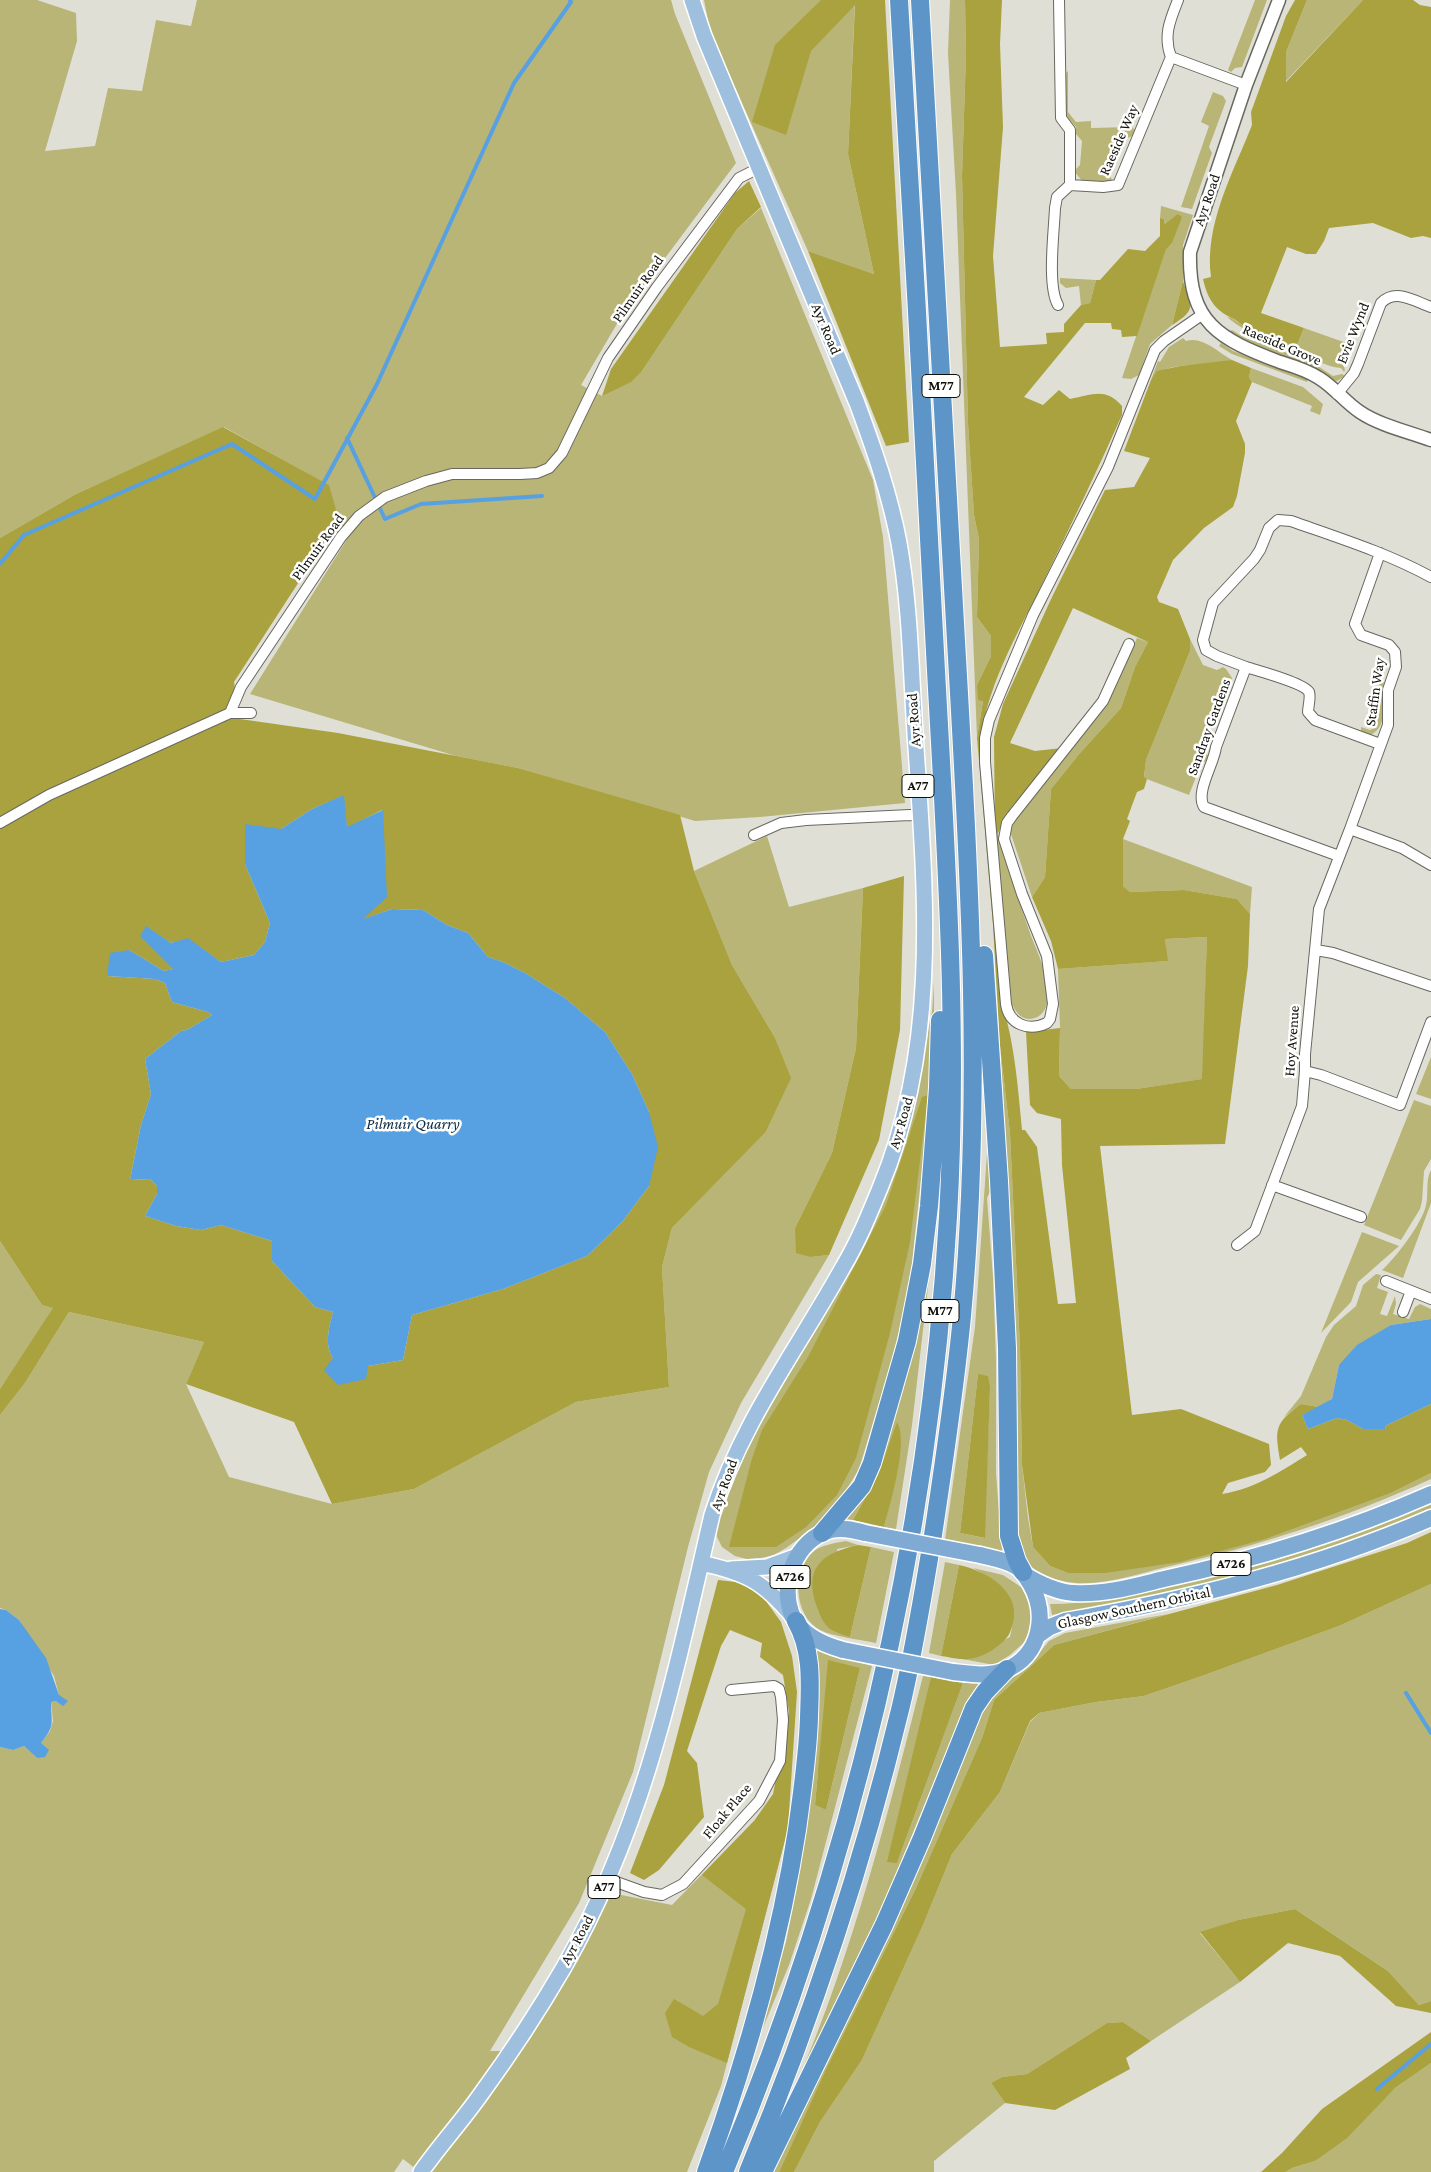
<!DOCTYPE html>
<html>
<head>
<meta charset="utf-8">
<style>
	body { margin:0 }
	canvas { display:block; background:#dfdfd6 }
</style>
</head>
<body>
<canvas width="1431" height="2172"></canvas>
<script>
const context = document.querySelector('canvas').getContext('2d');
context.lineJoin = 'round';
function fill(path, color) { context.fillStyle = color; context.fill(path, 'evenodd'); }
function stroke(path, color, width, dash) { context.strokeStyle = color; context.lineWidth = width; context.lineCap = dash ? 'butt' : 'round'; context.setLineDash(dash || []); context.stroke(path); }
function write(font, color, halo, rows, align = 'center') {
  context.font = font + ' "Crimson Pro",serif'; context.lineWidth = 5; context.setLineDash([]); context.textBaseline = 'middle'; context.strokeStyle = halo; context.fillStyle = color; for (const [text, x, y, turn = 0] of rows) {
    context.save(); context.translate(x, y); context.rotate((+turn || 0) * Math.PI / 180); context.textAlign = isNaN(turn) ? turn : align; if (halo) context.strokeText(text, 0, 0); context.fillText(text, 0, 0); context.restore();
  }
}
fill(new Path2D(`
	M0 0H37L76 13 77 41 45 151 95 146 108 88 142 91 156 20 191 26 197 0H671L675 14 736 163 621 317 581 385 602 396 642 371 737 229 761 208 873 480 883 537 905 803 760 817 695 821 518 768 456 756 250 694 349 536 339 520 328 485 224 427 76 494 0 538Z
	M704 0H855L848 154 874 274 808 251 710 31Z
	M950 0H965L966 55 962 176 968 423 974 515 979 539 977 617 991 636V656L977 685 983 701 977 738 956 194 948 53Z
	M1255 0H1267L1242 67 1235 68 1231 72 1228 70Z
	M1307 0H1363L1285 82 1286 52Z
	M1068 71V112L1076 122 1091 121V128L1132 127 1135 130 1132 136 1123 140 1109 173 1112 180 1105 184 1083 182 1074 171 1080 165 1082 141 1076 134V127L1064 113V75Z
	M1213 92 1223 96 1226 101 1209 147 1212 153 1192 209 1181 207 1209 126 1201 122Z
	M1161 206 1193 215 1183 245V281L1172 325 1150 344 1139 375 1131 379 1122 378 1166 248 1172 243 1164 219 1160 218Z
	M1060 278 1096 280 1090 303 1081 305 1079 286 1066 288 1060 283Z
	M1227 317 1232 318 1250 330 1297 345 1304 328 1352 345 1348 349 1343 364 1345 370 1344 372 1341 368C1325 367 1312 357 1297 351 1272 340 1248 335 1227 317Z
	M1232 330 1245 338 1310 361 1333 376 1342 374 1345 376 1337 381 1332 380 1312 367 1242 340 1229 332Z
	M1183 338 1186 341C1203 336 1217 352 1232 360 1207 370 1169 357 1151 380L1158 361 1160 362 1169 347Z
	M1221 343 1233 351 1308 379 1307 382 1232 354 1219 346Z
	M1251 368 1303 387 1323 404 1320 415 1310 411 1312 406 1252 382 1249 377Z
	M1137 638 1148 642 1135 667 1121 708 1080 753 1051 789 1045 877 1032 897 1010 831 1012 823 1109 700Z
	M1190 639 1203 665 1217 670 1223 667 1226 669 1232 678 1222 708 1216 710 1203 747 1208 756 1206 761 1201 764 1189 795 1144 778 1146 760 1190 651Z
	M1381 679 1384 683 1382 689C1382 708 1388 725 1371 735L1361 731V727L1370 730 1377 727 1378 688Z
	M998 833C1007 868 1019 901 1031 936 1038 953 1047 973 1048 991 1049 1004 1044 1019 1029 1019 1019 1019 1015 1009 1010 1002L995 839Z
	M767 836 789 907 863 888 856 1048 832 1153 795 1228 811 1257 829 1255 741 1403 709 1472 688 1547 633 1772 579 1903 490 2051H520C554 2000 583 1947 611 1893L672 1905 754 1821 788 1828 721 2086 687 2172H420L403 2159 394 2172H0V1747L13 1750 24 1746 37 1758 41 1743 50 1731 53 1721 51 1702 56 1701 59 1695 54 1676 19 1620 6 1610 0 1608V1415L25 1383 69 1312 204 1342 186 1384 229 1477 332 1504 414 1489 576 1402 669 1387 662 1267 672 1228 765 1133 774 1036 732 965 694 871Z
	M1123 839 1252 887 1250 914 1237 899 1184 890 1130 892 1123 886Z
	M1207 937 1203 1079 1136 1089H1071L1059 1076 1060 1028 1058 969 1167 961 1165 939Z
	M934 983V1057L912 1263 904 1312 890 1366 859 1469 845 1492 815 1527 786 1548 774 1555 761 1558 747 1559 735 1556 722 1547 717 1537 715 1528 725 1494 758 1417 874 1222 895 1168 909 1121 932 1012Z
	M1000 1046 1010 1133 1020 1348 1022 1465 1028 1518 1033 1547 1050 1566 1068 1573 1393 1492 1431 1473V1479C1346 1518 1257 1546 1166 1567 1129 1576 1084 1593 1047 1576 1024 1566 1023 1555 1017 1532L1016 1361 1013 1277Z
	M1431 1057V1099L1416 1094Z
	M1414 1100 1431 1106V1159L1424 1171 1422 1201 1420 1209 1401 1240 1364 1225Z
	M988 1139 993 1185 987 1198 993 1277 996 1359V1473L1002 1551 945 1540 975 1327ZM978 1374 990 1388 984 1538 960 1533Z
	M1431 1170V1203L1403 1278 1382 1270C1395 1259 1423 1222 1426 1205 1429 1194 1425 1181 1431 1170Z
	M1362 1232 1399 1246 1358 1282 1351 1302 1321 1333Z
	M934 1235 912 1425 896 1529 884 1527 898 1469 897 1423 878 1475 853 1520 844 1519 865 1494Z
	M0 1241 42 1305 54 1308 0 1389Z
	M1376 1274 1381 1275 1377 1288 1388 1292 1380 1314 1387 1316 1395 1296 1396 1304 1393 1314 1409 1319 1415 1307 1420 1304 1431 1309V1319L1391 1325 1339 1365 1332 1399 1319 1407 1301 1404 1284 1417 1301 1396 1326 1337 1334 1325 1356 1306 1363 1285Z
	M1431 1503V1508L1388 1527 1279 1566 1181 1590 1052 1615 1050 1604C1087 1604 1123 1596 1159 1589 1252 1570 1345 1541 1431 1503Z
	M846 1541 858 1545 837 1549 850 1637 871 1547 894 1552 876 1643C862 1640 831 1636 820 1630 794 1616 791 1570 813 1552 821 1545 835 1543 846 1541Z
	M945 1562 959 1565 941 1656 929 1653Z
	M973 1568 1003 1575 1021 1587 1028 1600 1033 1619 1029 1638 1010 1655 994 1665 952 1657 968 1659 1010 1637C1020 1596 1007 1587 973 1568Z
	M1431 1584V2001L1419 2005 1388 1971 1295 1909 1238 1920 1200 1933 1240 1982 1151 2041 1123 2022 1107 2023 1027 2074 1002 2077 991 2083 1005 2103 934 2161V2172H794L820 2122 862 2060 923 1925 952 1854 1000 1792 1030 1722 1039 1713 1096 1702 1144 1696 1199 1677 1339 1626Z
	M1168 1614 1054 1645 994 1700 982 1738 916 1888 826 2069 779 2172H773L806 2101 875 1966 933 1829 985 1698 1003 1683 1028 1666 1049 1641 1065 1633Z
	M814 1650 872 1666 811 1899 789 1965 750 2059 786 1942 798 1882 818 1723ZM860 1668 826 1810 815 1805 818 1772Z
	M923 1676 931 1677 897 1863 963 1683H979L968 1699 872 1932 797 2083C853 1952 888 1814 923 1676Z
	M1431 2063V2172H1286L1292 2168 1315 2161 1395 2088Z`), '#b8b576');
fill(new Path2D(`
	M821 0H885L909 442 886 446 808 251 874 274 848 154 855 5 811 51 786 135 752 122 775 45Z
	M965 0H1002L1000 44 1003 127 993 256 1000 347 1047 344 1046 333 1064 332V324L1081 305 1090 303 1096 280H1100L1128 249 1145 251 1160 236V218L1164 219 1165 224 1178 214 1182 217 1172 243 1166 249 1137 336 1122 337 1121 330 1112 329 1111 323H1085L1024 397 1043 405 1059 390 1070 399C1093 395 1105 387 1122 406V415C1097 471 1071 525 1044 580 1018 634 983 690 980 751L1003 1006C1015 1047 1018 1088 1022 1130H1025L1037 1147 1058 1304 1076 1303 1062 1165 1061 1119 1037 1113 1030 1105 1026 1032 1060 1028 1059 1076 1071 1089H1136L1202 1079 1207 937 1165 939 1168 961 1058 969 1051 941 1032 897 1045 877 1051 789 1080 753 1121 708 1135 667 1148 642 1073 608 1010 743 1035 751 1062 748 1010 809 995 839 994 737 1003 704 1052 597 1105 490 1134 487 1150 458 1124 451 1151 380 1157 371 1180 366 1232 360 1251 368 1249 377 1252 382 1236 421 1245 444V453L1237 496 1233 507 1204 528 1173 560 1157 597 1159 602 1178 609 1190 639V651L1146 760 1144 777 1147 779 1144 789 1137 792 1127 819 1130 821 1123 839V886L1130 892 1184 890 1237 899 1250 914 1248 966 1225 1144 1100 1146 1132 1415 1181 1409 1269 1444 1271 1465 1265 1472 1228 1483 1222 1494C1254 1489 1280 1472 1307 1455L1301 1447 1280 1460C1275 1429 1274 1424 1301 1404L1319 1407 1302 1415 1308 1429 1337 1418 1347 1420 1363 1429H1386L1385 1426 1431 1404V1473L1393 1492 1265 1539 1180 1562 1105 1573H1068L1050 1566 1033 1547 1022 1465 1020 1348 1010 1133 1000 1046 993 925 977 738 983 701 978 700 977 685 991 656V636L977 617 979 539 974 515 968 423 962 176 966 55Z
	M1295 0H1307L1286 52V82L1363 0H1413L1420 5 1431 7V238L1423 236 1411 238 1373 223 1329 228 1324 241 1316 254H1306L1287 247 1261 313 1304 328 1297 345H1293C1279 340 1265 336 1251 331 1244 328 1239 321 1232 318 1214 310 1207 297 1203 279L1211 277C1204 225 1233 173 1252 125L1251 112 1286 16Z
	M749 181 761 207 737 229 642 371 631 382 602 396 611 369 735 193Z
	M1183 281C1191 306 1198 309 1172 325Z
	M223 427 329 485 339 520 234 682 240 719 338 733 518 768 680 815 694 871 732 965 774 1036 791 1078 765 1133 672 1228 662 1267 669 1387 576 1402 414 1489 332 1504 294 1422 186 1384 204 1342 69 1312 25 1383 0 1415V1389L53 1308 42 1305 0 1241V538L76 494ZM343 796 347 828 382 810 361 920 392 909 423 910 447 925 468 933 488 957 503 962 525 973 565 998 605 1032 632 1074 649 1112V1186L622 1222 587 1256 503 1289 412 1315 403 1360 368 1366 333 1358C324 1345 329 1327 333 1312L315 1307 272 1261V1241L221 1225 201 1230 176 1226 145 1216 157 1194V1186L150 1179 130 1180 141 1125 151 1094 145 1059 181 1031 187 1030 212 1015 208 1012 172 1002 165 983 155 979 107 976 129 950 164 971 174 969 141 936 146 927 171 943 188 939 221 962 254 955 265 942 270 923 245 864 281 829 312 809Z
	M904 876 900 1030 879 1140 829 1255 811 1257 796 1253 795 1228 832 1153 856 1048 863 888Z
	M928 1095 910 1242 890 1333 856 1458 837 1495 806 1527 776 1547H729L751 1462 762 1430 808 1357 886 1205 922 1097Z
	M978 1374 988 1376 990 1388 985 1538 960 1533Z
	M897 1422C909 1442 890 1504 884 1527L853 1520 878 1475Z
	M1431 1532V1584L1339 1626 1199 1677 1144 1696 1096 1702 1039 1713 1030 1721 1000 1792 952 1854 923 1925 862 2060 820 2122 794 2172H779L826 2069 916 1888 982 1738 994 1700 1054 1645 1277 1585 1407 1543Z
	M858 1545 871 1547 850 1637C844 1635 837 1633 832 1630 824 1626 820 1615 817 1607 803 1569 821 1553 858 1545Z
	M959 1565C986 1571 1021 1590 1013 1623 1010 1634 1008 1638 999 1645 991 1652 979 1658 968 1659 959 1660 949 1657 941 1656Z
	M718 1580 745 1583 763 1597 781 1622 792 1656 797 1692 788 1828 727 2063 689 2047 672 2037 665 2013 674 1999 703 2016 718 2004 746 1909 702 1875 754 1821 773 1794 789 1712 783 1675 760 1657 762 1643 730 1630 721 1646 687 1751 697 1763 704 1817 659 1870 644 1880 630 1873 664 1785Z
	M828 1660 860 1668 826 1810 815 1805Z
	M931 1677 963 1683 897 1863 887 1862Z
	M1295 1909 1388 1971 1419 2005 1431 2001V2013L1396 2006 1340 1956 1288 1943 1240 1982 1200 1932 1238 1920Z
	M1123 2022 1151 2041 1126 2058 1130 2069 1055 2110 1005 2103 991 2083 1002 2077 1027 2074 1107 2023Z
	M1431 2032V2063L1395 2088 1347 2138 1315 2161 1292 2168 1286 2172H1261L1282 2153 1322 2109Z`), '#a9a23e');
fill(new Path2D(`
	M344 795 347 827 383 810 387 897 363 919 392 909 423 910 447 925 468 933 488 957 503 962 525 973 565 998 605 1032 632 1074 649 1112 658 1147 649 1186 622 1222 587 1256 503 1289 412 1315 403 1360 368 1366 366 1379 338 1385 324 1370 333 1358C324 1345 329 1327 333 1312L315 1307 272 1261V1241L221 1225 201 1230 176 1226 145 1216 157 1194V1186L150 1179 130 1180 141 1125 151 1094 145 1059 181 1031 187 1030 212 1015 208 1012 172 1002 165 983 155 979 107 976 110 953 129 950 164 971 173 969 140 936 146 926 171 943 188 938 221 962 254 955 265 942 270 923 245 864V824L281 829 312 809Z
	M1431 1319V1404L1385 1426 1386 1429H1363L1347 1420 1337 1418 1308 1429 1302 1415 1332 1399 1339 1365 1357 1345 1391 1325Z
	M0 1609 6 1610 19 1620 46 1658 59 1695 68 1701 63 1706 56 1701 51 1702C51 1724 56 1724 41 1743L49 1750 45 1757 37 1758 24 1746 13 1750 0 1747Z`), '#57a0e1');
stroke(new Path2D(`
	M347 438 385 519 421 504 542 496
	M0 564 24 535 232 444 315 499 377 384 514 83 571 2 570 0
	M1406 1693 1431 1733
	M1377 2089 1431 2044`), '#57a0e1', 4);
const minor = new Path2D(`
	M1059 0 1061 118 1070 130V185L1103 187 1118 185 1171 57C1163 36 1170 20 1178 0
	M1171 57 1246 85
	M1058 305C1047 286 1054 232 1055 208L1057 197 1070 185
	M1337 394 1354 373 1358 364 1381 303C1396 288 1414 301 1431 307
	M1380 553 1355 624 1361 635 1389 645 1395 652 1396 667 1388 690V725L1350 829 1402 848 1431 865
	M1129 644 1103 701 1012 816 1007 823 1004 839 1022 894 1047 956 1053 1004 1050 1019 1047 1023C1028 1032 1009 1024 1006 1004L985 762V738L989 720 1033 615 1108 467 1155 350 1164 341 1203 314
	M1246 667C1258 671 1304 683 1309 692 1311 697 1308 707 1308 712L1315 720 1380 744
	M230 713H251
	M0 823 49 795 230 713 241 687 341 537 359 516 385 497 426 481 452 474H520L537 473 549 468 562 453 608 358 657 287 739 178 759 168
	M754 835 781 823 806 820 910 815 920 816
	M1339 856 1204 807C1195 792 1214 764 1216 747L1246 667 1217 656 1206 650 1203 640 1213 603 1254 559 1260 550 1269 528 1278 520 1291 521C1339 538 1387 553 1431 577
	M1316 950 1333 953 1431 986
	M1305 1071 1321 1075 1400 1105 1431 1022
	M1272 1185 1361 1217
	M1237 1245 1255 1231 1302 1106 1305 1071V1054L1319 909 1350 829
	M1386 1281 1431 1299
	M1403 1312 1411 1291
	M608 1879 644 1892 662 1895 683 1884 759 1801 780 1761 783 1720 781 1697 779 1689 774 1686 731 1690`);
const tertiary = new Path2D(`
	M1279 0 1246 85 1190 252C1188 323 1219 339 1280 362 1293 366 1307 370 1319 378 1334 387 1345 402 1360 412 1379 425 1409 432 1431 440`);
const primary = new Path2D(`
	M701 1563C746 1573 763 1581 793 1617
	M731 1569 767 1567 797 1556
	M421 2172C440 2145 462 2121 481 2094 511 2053 539 2010 564 1967 646 1823 675 1674 712 1515 742 1421 796 1352 843 1267 858 1242 869 1215 880 1188 939 1047 926 895 916 748 911 680 911 610 899 543 890 495 874 449 857 403L704 36 692 0`);
const trunk = new Path2D(`
	M1025 1575C1040 1584 1056 1592 1074 1593 1104 1595 1135 1586 1164 1579 1256 1559 1345 1532 1431 1494
	M1037 1636 1050 1627 1065 1621C1191 1599 1313 1569 1431 1518
	M843 1650C825 1645 802 1635 793 1617 778 1584 796 1539 831 1530 842 1527 854 1530 865 1533
	M953 1672C971 1674 989 1677 1006 1670 1040 1655 1048 1616 1031 1585 1027 1578 1023 1571 1017 1567 1006 1560 992 1558 980 1555`);
const motorway = new Path2D(`
	M984 955 999 1181 1007 1348 1009 1536 1017 1561 1023 1572
	M822 1533 862 1486 872 1463 907 1341 922 1264 929 1206 938 1088 940 1020
	M706 2172C746 2060 779 1947 797 1830 802 1792 808 1755 809 1717 810 1685 813 1651 796 1621
	M724 2172C851 1869 929 1545 948 1217 959 1029 945 840 935 652 923 435 913 217 899 0
	M748 2172C810 2022 862 1867 900 1710 914 1652 923 1594 933 1535 944 1463 955 1389 962 1316 983 1091 969 866 956 641 944 428 932 214 920 0
	M763 2172 884 1925 922 1838 974 1708 985 1692 1007 1669`);
stroke(minor, '#686860', 12);
stroke(tertiary, '#686860', 15);
stroke(primary, '#fff', 18);
stroke(trunk, '#fff', 19);
stroke(motorway, '#fff', 20);
stroke(minor, '#fff', 10);
stroke(tertiary, '#fff', 12);
stroke(primary, '#9ebfde', 15);
stroke(trunk, '#7eaad3', 16);
stroke(motorway, '#5e95c8', 18);
const trunkBridge = new Path2D(`
	M865 1533 980 1555
	M843 1650 953 1672`);
stroke(trunkBridge, '#fff', 19, []);
stroke(trunkBridge, '#7eaad3', 16);
for (const [x, y, w] of [
	[941,386,38],
	[918,786,32],
	[940,1311,38],
	[1231,1564,40],
	[790,1577,40],
	[604,1887,32]
]) { const box = new Path2D(); box.roundRect(x - w / 2, y - 11.5, w, 23, 4); context.fillStyle = '#fffffe'; context.fill(box); stroke(box, '#10100d', 1); }
write('bold 14px', '#10100d', null, [
	["M77",941,386],
	["A77",918,786],
	["M77",940,1311],
	["A726",1231,1564],
	["A726",790,1577],
	["A77",604,1887]
]);
write('15px', '#10100d', '#fffffe', [
	["Raeside Way",1119,140,-66],
	["Ayr Road",1207,200,-71],
	["Pilmuir Road",638,289,-55],
	["Ayr Road",826,329,67],
	["Evie Wynd",1353,333,-68],
	["Raeside Grove",1282,345,23],
	["Pilmuir Road",318,547,-54],
	["Staffin Way",1375,692,-82],
	["Ayr Road",914,720,-94],
	["Sandray Gardens",1209,727,-70],
	["Hoy Avenue",1292,1041,-86],
	["Ayr Road",901,1123,-74],
	["Ayr Road",724,1485,-70],
	["Glasgow Southern Orbital",1134,1608,-12],
	["Floak Place",727,1811,-50],
	["Ayr Road",577,1940,-62]
]);
write('italic 16px', '#0d2c46', '#fffffe', [
	["Pilmuir Quarry",413,1124]
]);
</script>
</body>
</html>
